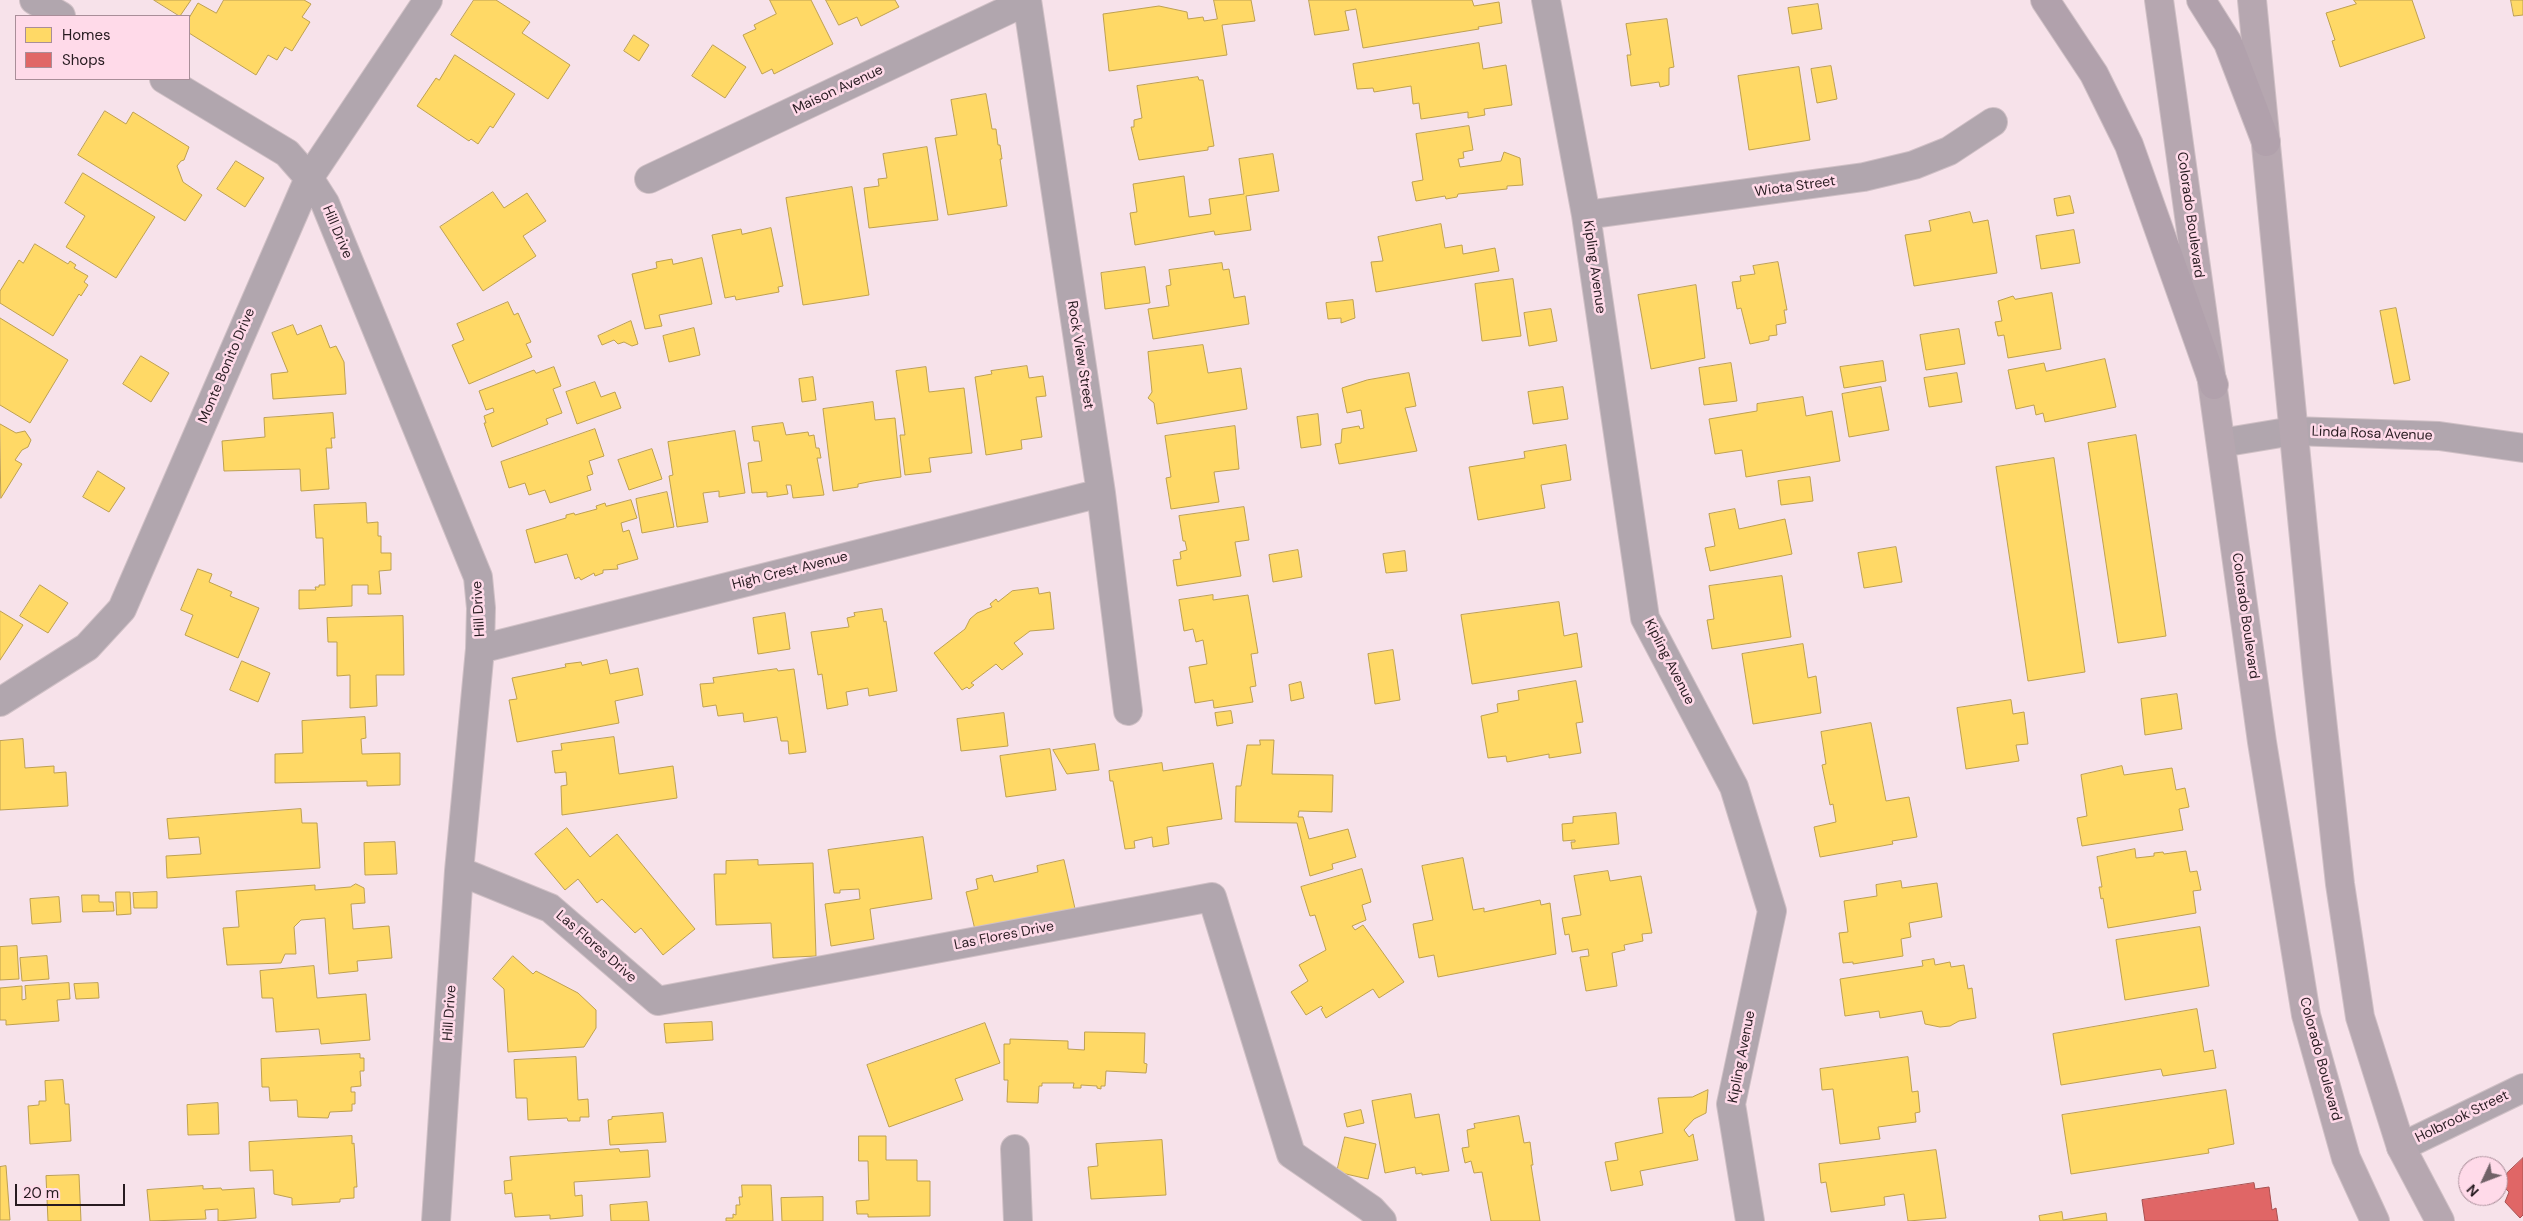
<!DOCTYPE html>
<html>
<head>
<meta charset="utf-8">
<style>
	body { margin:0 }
	#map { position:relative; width:2523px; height:1221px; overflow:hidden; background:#f7e2ea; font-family:"DM Sans",sans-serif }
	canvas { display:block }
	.legend { position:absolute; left:15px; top:15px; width:175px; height:65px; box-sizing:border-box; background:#ffdae9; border:1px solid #a98e99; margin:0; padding:6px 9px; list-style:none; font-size:15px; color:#271b20 }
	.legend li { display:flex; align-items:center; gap:10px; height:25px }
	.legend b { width:25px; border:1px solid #a98e99 }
	.north { position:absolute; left:2458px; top:1156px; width:50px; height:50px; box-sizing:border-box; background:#ffdae9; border:1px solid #a98e99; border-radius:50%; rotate:227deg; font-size:14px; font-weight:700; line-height:20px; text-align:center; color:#271b20 }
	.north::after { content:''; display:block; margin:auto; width:18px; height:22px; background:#706167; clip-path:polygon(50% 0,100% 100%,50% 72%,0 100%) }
	.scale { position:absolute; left:15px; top:1184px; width:110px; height:22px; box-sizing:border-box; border:2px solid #271b20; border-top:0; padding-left:6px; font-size:15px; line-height:18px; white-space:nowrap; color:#271b20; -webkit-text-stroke:4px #ffdae9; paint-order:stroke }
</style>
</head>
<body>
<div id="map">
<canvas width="2523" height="1221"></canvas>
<ul class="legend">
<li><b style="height:14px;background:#ffd966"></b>Homes</li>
<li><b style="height:14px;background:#e06666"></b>Shops</li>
</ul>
<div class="north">N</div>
<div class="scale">20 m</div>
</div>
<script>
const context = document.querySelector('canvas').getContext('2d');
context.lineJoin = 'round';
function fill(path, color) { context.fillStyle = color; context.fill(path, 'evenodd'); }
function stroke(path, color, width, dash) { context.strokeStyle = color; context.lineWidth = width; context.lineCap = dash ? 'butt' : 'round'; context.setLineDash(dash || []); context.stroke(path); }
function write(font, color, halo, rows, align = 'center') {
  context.font = font + ' "DM Sans",sans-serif'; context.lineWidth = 5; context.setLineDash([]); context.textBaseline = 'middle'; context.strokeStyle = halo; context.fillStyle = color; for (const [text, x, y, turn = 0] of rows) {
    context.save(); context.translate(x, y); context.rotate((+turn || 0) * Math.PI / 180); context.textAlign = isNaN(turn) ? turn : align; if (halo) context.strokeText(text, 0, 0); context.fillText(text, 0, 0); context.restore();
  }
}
const homes = new Path2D(`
	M154 0H191L180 16Z
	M224 0H304L311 4 302 17 310 22 292 51 285 47 277 60 268 55 256 75 189 33V18L198 3 216 13Z
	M474 0H496L530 22 522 33 570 65 548 99 451 35Z
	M770 0H811L833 44 774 74 772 69 762 74 743 35 756 29 754 25 776 14Z
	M826 0H895L899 7 861 26 857 17 839 25Z
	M1214 0H1251L1255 21 1222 25 1227 55 1109 71 1103 14 1159 6 1187 12 1188 19 1203 17 1204 21 1217 19Z
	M1309 0H1472L1474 6 1499 2 1502 23 1478 27 1479 29 1363 48 1356 9 1345 11 1349 30 1315 35Z
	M2354 0H2412L2425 38 2340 67 2332 41 2335 40 2326 13 2356 4Z
	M2511 0H2523V15L2514 16Z
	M1818 4 1822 29 1792 34 1788 8Z
	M1667 19 1674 67 1669 68V85L1660 87 1659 82 1631 86 1627 55H1631L1626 24Z
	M634 35 649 45 639 61 624 51Z
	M1479 43 1483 69 1506 65 1512 105 1484 109 1485 115 1468 118V112L1421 119 1419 103 1413 104 1411 86 1374 92 1373 88 1357 89 1353 64Z
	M713 45 746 67 725 98 692 76Z
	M455 55 515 94 493 128 490 126 478 144 471 139 469 141 417 106 436 78 439 80Z
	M1831 66 1837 99 1817 103 1811 69Z
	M1799 67 1810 140 1749 150 1738 76Z
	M1198 77 1199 80H1203L1214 146 1208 147V150L1139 160 1131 127H1134V120L1142 118 1137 86Z
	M986 94 992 129H996L998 145H1000L1002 159H1000L1007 206 948 215 935 138 957 135 951 100Z
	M105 111 126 124 133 112 189 147 184 160 181 161 177 166 183 182 202 195 185 221 78 155Z
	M1469 126 1473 150 1463 152 1464 158 1458 159 1460 167 1501 161 1504 152 1520 158 1523 185 1507 186V189L1458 194 1457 197 1446 199 1445 196 1416 201 1412 182 1423 180 1416 134Z
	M927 147 938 220 869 228 864 188 879 186 878 179 887 178 883 154Z
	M1273 154 1279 191 1246 196 1251 230 1215 235 1214 231 1135 245 1130 213 1137 212 1133 184 1184 176 1189 217 1211 214 1209 199 1244 194 1239 159Z
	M236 161 264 178 245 207 217 189Z
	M83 173 155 217 116 278 66 247 85 216 65 203Z
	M852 187 869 295 803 305 786 198Z
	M493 192 504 208 527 193 546 221 523 236 536 256 483 291 440 227Z
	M2070 196 2074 213 2057 216 2054 199Z
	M1970 212 1973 223 1988 220 1997 273 1914 286 1905 235 1931 231 1929 221Z
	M1441 224 1445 248 1462 245 1463 254 1495 248 1499 271 1376 292 1371 262 1383 261 1378 237Z
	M771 228 783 286 778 287 779 292 736 300 735 296 725 298 712 235 741 229 742 234Z
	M2074 230 2080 263 2041 269 2036 236Z
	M35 244 68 264 70 261 76 265 74 268 88 276 84 282 88 285 81 296 79 294 53 336 0 303V291L19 260 23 263Z
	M702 258 712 304 659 315 662 326 645 329 632 274 657 268 656 262 672 259 673 264Z
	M1778 262 1787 310H1784L1786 323 1776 325 1777 335 1769 336V340L1750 344 1741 308 1737 309 1732 282 1741 281 1740 276 1755 274 1753 266Z
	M1222 263 1223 270 1229 269 1234 298 1245 296 1249 324 1153 339 1148 309 1169 306 1166 286 1171 285 1169 270Z
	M1145 267 1150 303 1105 309 1101 273Z
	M1513 279 1521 336 1482 341 1475 284Z
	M1696 285 1705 358 1651 369 1638 295Z
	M2052 293 2061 349 2008 358 2004 335 1998 336 1995 322 2002 321 1998 301 2013 296 2015 299Z
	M1353 300 1355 318 1341 323V318L1328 319 1326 303Z
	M508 302 514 315 518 313 531 342 526 344 532 357 469 384 452 345 464 340 457 324Z
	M2396 308 2410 380 2394 384 2380 311Z
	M1551 309 1557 341 1529 346 1524 313Z
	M0 318 68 360 30 423 0 405Z
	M631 321 638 344 632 346 624 342 618 344 614 340 602 345 598 336Z
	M293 325 297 335 321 325 330 348 336 346 344 362 346 394 273 399 271 374 288 372 272 333Z
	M694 328 700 355 669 362 663 336Z
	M1959 329 1965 364 1926 370 1920 335Z
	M1203 345 1208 373 1241 368 1247 409 1157 424 1154 403 1148 398 1152 392 1148 352Z
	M141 356 169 373 151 402 123 384Z
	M2105 359 2116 407 2045 422 2043 413 2036 415 2034 405 2016 409 2008 370 2044 363 2046 371Z
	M1883 361 1886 381 1844 388 1840 367Z
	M1731 363 1737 401 1704 405 1699 368Z
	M1027 366 1029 378 1043 376 1046 396 1036 397 1042 437 1021 440 1022 449 986 455 975 377 992 374 991 371Z
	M554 367 561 386 553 389 562 413 546 419 548 424 492 447 484 423H486L484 416 494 412 493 408 486 410 479 391 534 370 536 373Z
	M926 367 929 392 964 388 972 453 929 458 931 472 905 475 900 435H905L896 371Z
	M1409 373 1416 406 1405 408 1417 451 1339 464 1335 444 1341 443 1342 429 1359 426 1360 429 1364 428 1361 410 1347 413 1342 388 1367 380Z
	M1957 373 1962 402 1929 407 1924 378Z
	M813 377 816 400 802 402 799 379Z
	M595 382 601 397 615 392 621 408 577 424 566 392Z
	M1563 387 1568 419 1533 424 1528 392Z
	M1881 387 1889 430 1849 437 1842 394Z
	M1803 397 1806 416 1832 411 1840 461 1746 477 1742 450 1715 454 1709 419 1757 411V404Z
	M873 402 875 420 895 418 901 477 873 481 858 484V487L833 491 823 409Z
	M333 413 335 438H331L332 448H326L329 489 301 491 300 469 224 471 222 441 265 437 264 418Z
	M1318 414 1321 445 1301 448 1297 417Z
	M783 423 786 435 808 432 809 436 814 435 816 448H819L821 458H817L824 495 793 498 791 485H786L788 494 767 497V492L752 493 748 463 762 461 759 441H754L752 427Z
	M0 424 16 433 25 431 31 440 28 447 22 450 15 460 22 464 1 498Z
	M1235 426 1239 469 1214 472 1219 502 1171 509 1166 478 1171 477 1165 436Z
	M595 429 604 456 589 461 593 474 587 476 591 490 550 503 545 490 529 495 525 483 509 488 501 462Z
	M735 431 745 493 719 497V491L703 493 708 522 677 527 669 476 673 475 668 442Z
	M2136 435 2166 636 2118 643 2088 443Z
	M1566 445 1571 480 1541 485 1545 508 1478 520 1469 467 1525 458 1524 452Z
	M652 449 662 479 629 490 618 460Z
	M2054 458 2085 672 2028 681 1996 467Z
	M98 471 125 488 109 512 83 497Z
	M1810 477 1813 501 1781 505 1778 481Z
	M667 492 674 527 642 533 636 499Z
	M631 500 637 518 621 523 623 532 629 530 638 559 617 565 618 569 603 570V573L595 576 594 573 581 580 579 577 575 579 567 554 535 563 526 530 566 518V515L574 513 575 515 597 509 596 506 605 503 606 506Z
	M366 503 367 523 378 522V536H381V553H391V570L379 571 381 594H368V585H352V606L299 609V590H316L315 587H319V585H325L323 538H316L314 505Z
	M1244 507 1249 540 1235 542 1241 576 1177 586 1173 560 1181 559 1180 552 1187 550 1185 541H1183L1179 516Z
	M1735 509 1739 529 1785 519 1792 554 1710 571 1705 548 1715 546 1709 514Z
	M1896 547 1902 582 1864 588 1858 553Z
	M1298 550 1302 577 1273 582 1269 555Z
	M1405 551 1407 571 1386 573 1383 554Z
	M198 569 212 574 209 582 232 592 230 596 259 608 238 658 185 635 193 615 181 610Z
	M1782 576 1791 637 1712 649 1707 620 1714 619 1709 586Z
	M40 585 68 603 48 633 20 616Z
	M1038 588 1039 594 1050 592 1054 629 1030 631 1014 643 1023 654 1002 670 996 664 971 683 974 685 969 689 967 687 962 690 934 653 965 629 970 619 977 613 992 607 990 604 996 599 998 602 1012 591Z
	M1213 595V600L1248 595 1258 653 1251 654 1256 686 1250 687 1253 702 1214 708 1213 700 1195 703 1189 667 1207 664 1203 640 1196 642 1193 629 1184 631 1179 600Z
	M1559 602 1564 636 1577 633 1582 667 1472 684 1461 615Z
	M882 609 884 622 886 621 897 691 869 696 868 688 846 692 848 705 827 709 822 674 818 675 811 632 849 627 847 618 855 616 854 613Z
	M0 611 23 625 0 660Z
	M785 613 790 649 758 654 753 618Z
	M403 616 404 675H376L377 706 350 708V675L337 676V642H328L327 618Z
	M1803 644 1808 678 1816 676 1821 713 1753 724 1742 654Z
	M1393 650 1400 700 1375 704 1368 654Z
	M607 660 610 674 638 668 643 695 615 701 619 723 517 742 509 700 517 699 512 678 566 667 565 664 581 662 582 665Z
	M242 661 270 673 258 702 230 690Z
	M777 669 778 671 794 669 806 752 789 754 788 741H781L777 717 744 722 743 713 718 716 716 705 703 707 700 684 714 683 713 678Z
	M1576 681 1583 722 1576 723 1581 753 1549 758V754L1507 762 1506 756 1488 758 1481 716 1498 712 1497 704 1519 700 1518 691Z
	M1301 682 1304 698 1291 701 1289 685Z
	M2177 694 2182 729 2145 735 2141 699Z
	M2011 700 2013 714 2024 712 2028 744 2016 745 2019 761 1966 769 1957 708Z
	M1231 711 1233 723 1217 726 1215 713Z
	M1004 713 1008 746 961 751 957 719Z
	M365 717 366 738 361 739 362 754 400 753V785L367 786V781L275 783V754L303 753 302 721Z
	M1871 723 1886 801 1909 797 1917 837 1892 841 1893 844 1820 857 1814 827 1836 822 1833 804 1830 805 1822 765 1826 764 1821 732Z
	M614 737 619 774 673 766 677 798 562 815 561 786 567 785 566 772 555 773 552 751 562 750 561 744Z
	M23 739 25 768 54 766V773L66 772 68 806 0 810V741Z
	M1260 740H1274L1272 774 1333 775 1332 812 1299 811 1298 817H1303L1309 839 1348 829 1356 857 1332 864 1333 869 1310 876 1297 823 1235 822 1236 786H1241L1247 745H1260Z
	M1095 744 1099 770 1067 774 1053 750Z
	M1050 749 1056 790 1006 797 1000 756Z
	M1162 763 1163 771 1213 763 1222 819 1167 827 1169 844 1153 847 1152 837 1134 841 1135 848 1125 849 1113 781H1110L1109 771Z
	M2122 766 2124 775 2172 768 2176 790 2185 788 2189 807 2179 809 2183 830 2082 846 2077 818 2087 816 2081 775Z
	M301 809 302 823H317L320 868 167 878 166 856 201 854 199 837 169 839 167 819Z
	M1616 813 1619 844 1572 849 1571 842H1575V840L1563 841 1562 824 1573 823V817Z
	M567 828 590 857 617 834 695 929 663 955 641 928 635 933 602 899 597 903 578 879 565 890 535 854Z
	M923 837 932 899 870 909 874 939 831 946 825 904 860 899 859 889 840 890V893H834L828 850Z
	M395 842 397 874 365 875 364 843Z
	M2135 849 2136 858 2154 856V853L2163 852 2164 854 2186 851 2190 872 2197 871 2201 890 2193 891 2196 913 2108 928 2103 898 2101 899 2099 887H2102L2097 857Z
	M1463 858 1473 910 1484 908V912L1540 900 1541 905 1550 903 1556 954 1438 977 1434 955 1419 958 1413 924 1433 920 1422 866Z
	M758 860V865L813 863 816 956 773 958 771 923 716 925 714 874H726V861Z
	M1064 860 1076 913 976 934 966 892 978 889 976 879 992 875 994 882 1038 872 1037 866Z
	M1362 869 1371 902 1362 905 1366 920 1352 926 1355 930 1363 925 1404 982 1379 998 1373 989 1326 1018 1321 1009 1323 1008 1321 1006 1306 1015 1291 992 1308 981 1299 965 1326 950 1315 915 1310 916 1301 887Z
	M1608 871 1610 881 1641 876 1652 933 1642 934 1643 941 1624 945 1625 950 1612 953 1617 986 1586 991 1580 957 1589 956 1588 949 1572 952 1569 934 1565 935 1562 918 1581 915 1574 876Z
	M1901 881 1902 888 1937 883 1942 917 1909 923 1911 937 1901 939 1903 956 1853 964V962L1843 963 1839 933 1848 932 1844 901 1877 896 1876 885Z
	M356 884 364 888 365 903 351 904 353 929 389 926 392 958 357 961 358 971 329 974 325 918 301 920 294 927 296 954H285L281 963 227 965 223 928 239 927 236 891 315 885V890L350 887Z
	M116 892H130L131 914 117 915Z
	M157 892V908H134L133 893Z
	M82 895H99V902H113L114 911 83 912Z
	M59 897 61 922 32 924 30 899Z
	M2200 927 2209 986 2125 1000 2116 940Z
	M17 946 19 979 0 980V947Z
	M47 956 49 979 22 981 20 958Z
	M513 956 533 974 536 971 578 993 596 1010V1028L584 1047 508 1052 504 989 493 979Z
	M1934 959 1935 965 1950 962 1951 967 1964 965 1968 989 1972 988 1976 1018 1959 1021 1950 1026 1940 1027 1925 1024 1922 1011 1880 1018 1879 1011 1845 1016 1840 979 1923 966 1922 961Z
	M314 966 317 998 366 994 370 1040 321 1044 319 1029 276 1032 273 998H262L260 971Z
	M69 983 70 999 57 1000 59 1021 6 1025V1020H0V988L22 986V1000L26 999 25 986Z
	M98 983 99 998 76 999 74 984Z
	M2197 1009 2204 1052 2213 1050 2216 1068 2163 1076 2161 1069 2061 1085 2053 1034Z
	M712 1022 713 1040 666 1043 664 1024Z
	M985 1023 1000 1063 955 1079 963 1100 889 1127 867 1065Z
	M1085 1032 1145 1033 1144 1063 1147 1064 1146 1073 1106 1071 1105 1086H1101V1089L1097 1088V1086L1081 1085V1088H1073L1074 1083H1042V1086H1039L1038 1103 1007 1102 1008 1080H1004V1044H1010V1039L1068 1041V1049L1084 1050Z
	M360 1054V1058H364V1071H360L361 1086 351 1087V1092H355V1104H352V1111L330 1112 328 1118 298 1117 297 1100 270 1101 269 1087H262L261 1059Z
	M576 1057 578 1100 588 1099 589 1117H580V1121H568L567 1118 528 1120 527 1098H516L514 1060Z
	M1908 1057 1912 1092 1918 1091 1920 1112 1915 1113 1916 1122 1878 1127 1880 1139 1840 1144 1833 1089 1822 1090 1820 1069Z
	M63 1080 65 1104H69L71 1141 30 1144 28 1106 39 1105V1101H46L45 1081Z
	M1708 1090 1706 1113 1694 1119 1684 1130 1689 1137 1693 1134 1698 1160 1640 1171 1643 1185 1611 1191 1605 1162 1618 1160 1615 1143 1663 1133 1658 1098 1692 1097Z
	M2226 1090 2234 1144 2208 1149 2209 1153 2071 1174 2062 1115Z
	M1411 1094 1415 1118 1439 1114 1449 1171 1422 1175V1173L1416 1174 1415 1167 1385 1173 1372 1101Z
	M218 1103 219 1134 188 1135 187 1105Z
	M1361 1110 1364 1123 1347 1127 1344 1114Z
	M663 1113 666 1142 610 1145 608 1120 612 1119V1117Z
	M1519 1116 1524 1143 1530 1142 1533 1165H1531L1540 1221H1491L1482 1172 1474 1173 1471 1161 1465 1163 1462 1148 1469 1147 1467 1130 1475 1128 1474 1124Z
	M352 1136V1144L354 1143 357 1187H354V1198L340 1199V1202L292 1205V1198L274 1194 273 1170 250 1171 249 1142Z
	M859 1136H886V1160H917V1181H930V1216L868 1217V1214H857L856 1201 869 1200 868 1161H859Z
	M1345 1137 1376 1144 1368 1179 1337 1172Z
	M1162 1140 1166 1195 1091 1199 1088 1167 1098 1166 1096 1144Z
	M619 1149 620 1152 648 1150 650 1177 574 1182 575 1196 582 1195 583 1216 550 1219V1215L515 1217 512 1193 505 1194 504 1181 512 1180 510 1157Z
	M1936 1150 1946 1218 1908 1221 1904 1194 1884 1197 1885 1205 1831 1212 1826 1182 1821 1183 1819 1164Z
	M6 1166 10 1220H0V1167Z
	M79 1175 81 1221H48L46 1176Z
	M742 1185H771L773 1221H726V1218H733V1214L736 1215V1205H740L739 1197H742Z
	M203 1186V1189L221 1188 222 1190 254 1188 256 1218 218 1221V1209L205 1210 206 1219 150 1221 147 1190Z
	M823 1197V1221H782L781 1198Z
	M647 1202 649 1221H611L610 1205Z
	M2062 1212 2063 1220 2106 1213 2107 1221H2040L2039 1216Z`);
fill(homes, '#ffd966');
stroke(homes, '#bea051', 1);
const shops = new Path2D(`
	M2523 1158V1215L2520 1218 2505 1202 2509 1192 2502 1185 2507 1173Z
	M2254 1183 2255 1189 2269 1187 2272 1210 2276 1208 2278 1221H2145L2142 1200Z`);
fill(shops, '#e06666');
stroke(shops, '#a85051', 1);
const street = new Path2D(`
	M34 0 61 16
	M1027 0 1101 493 1128 711
	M1546 0 1586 215 1645 618 1734 787 1772 911 1731 1104 1750 1221
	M164 79 287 153 309 178 325 203 478 577 481 608 480 649 459 871 436 1221
	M649 179 1027 1
	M1586 215 1864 177 1914 165 1949 151 1993 122
	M2221 443 2293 431 2439 436 2523 448
	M480 649 1101 493
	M0 702 87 647 122 609 309 178 428 0
	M459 871 550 908 658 1001 1212 897 1291 1154 1371 1209 1382 1221
	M2401 1147 2523 1088
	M1015 1149 1018 1221`);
const primary = new Path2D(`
	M2159 0 2262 742 2306 1015 2346 1158 2375 1221
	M2252 0 2317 673 2340 884 2360 1017 2401 1147 2440 1221`);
const highway = new Path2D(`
	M2045 0 2094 74 2129 145 2214 385
	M2201 0 2228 43 2266 142`);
stroke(street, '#d0c0c6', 30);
stroke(primary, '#d0c0c6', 30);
stroke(highway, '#d0c0c6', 30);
stroke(street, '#b1a6ae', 28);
stroke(primary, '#b6a7b0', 28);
stroke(highway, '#b1a1ac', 28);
write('14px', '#271b20', '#ffdae9', [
	["Maison Avenue",838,90,-25],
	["Wiota Street",1795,187,-8],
	["Colorado Boulevard",2190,215,82],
	["Hill Drive",337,232,67],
	["Kipling Avenue",1594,267,82],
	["Rock View Street",1080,355,81],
	["Monte Bonito Drive",227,366,-67],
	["Linda Rosa Avenue",2372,434,2],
	["High Crest Avenue",790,571,-14],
	["Hill Drive",479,609,-93],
	["Colorado Boulevard",2245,616,82],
	["Kipling Avenue",1669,662,63],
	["Las Flores Drive",1004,936,-11],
	["Las Flores Drive",596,947,41],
	["Hill Drive",450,1013,-86],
	["Kipling Avenue",1742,1057,-79],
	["Colorado Boulevard",2320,1059,75],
	["Holbrook Street",2462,1117,-26]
]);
</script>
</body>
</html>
